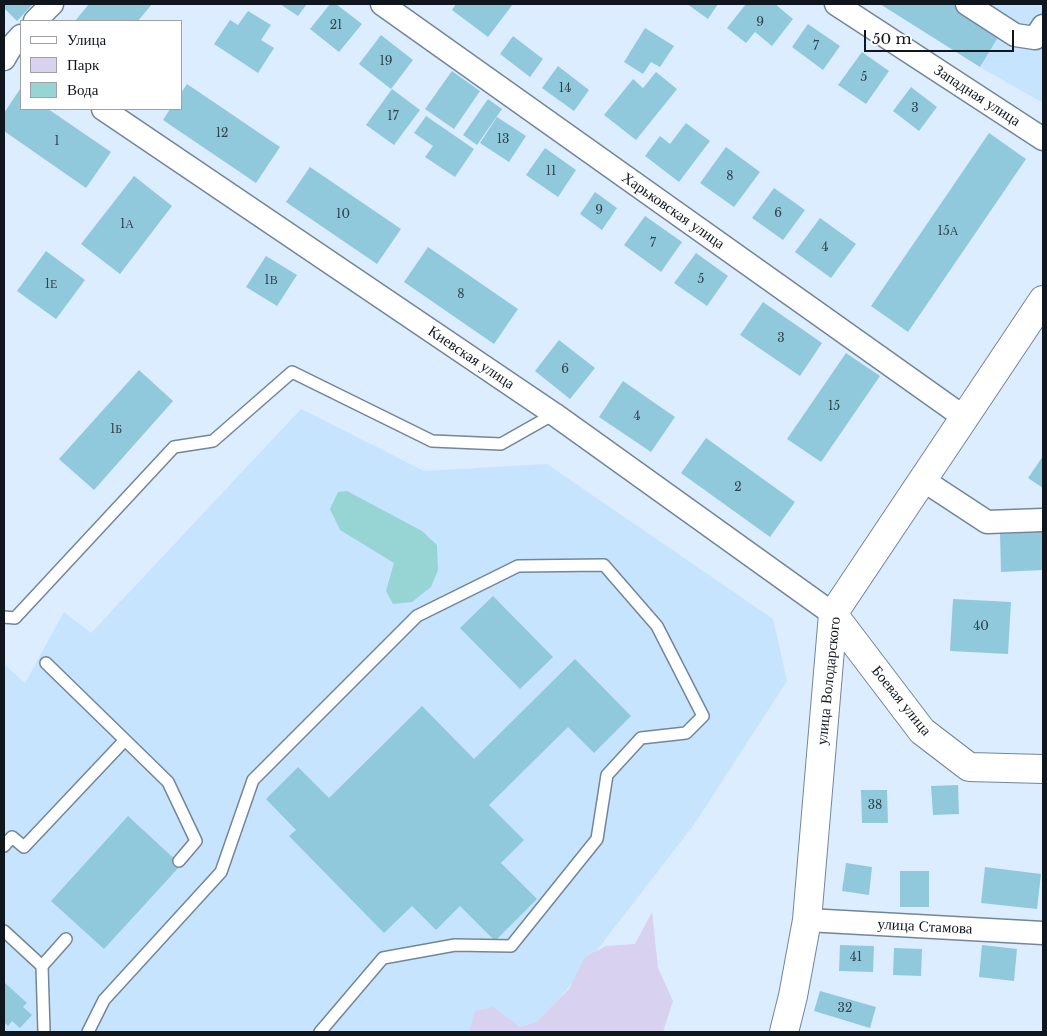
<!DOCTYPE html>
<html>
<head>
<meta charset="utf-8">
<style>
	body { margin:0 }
	#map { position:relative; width:1047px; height:1036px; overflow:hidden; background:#dbedfe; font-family:"Libre Baskerville",serif }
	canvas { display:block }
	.frame { position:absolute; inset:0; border:5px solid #0f161e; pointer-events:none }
	.legend { position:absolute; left:20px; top:20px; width:162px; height:90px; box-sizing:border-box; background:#fff; border:1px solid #9fa2a5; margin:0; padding:6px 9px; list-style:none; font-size:15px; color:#0f161e }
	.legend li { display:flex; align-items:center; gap:10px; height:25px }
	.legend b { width:25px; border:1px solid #9fa2a5 }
	.scale { position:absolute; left:864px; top:30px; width:150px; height:22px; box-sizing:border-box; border:2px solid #0f161e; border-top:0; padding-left:6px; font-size:15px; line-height:18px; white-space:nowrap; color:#0f161e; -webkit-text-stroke:4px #fff; paint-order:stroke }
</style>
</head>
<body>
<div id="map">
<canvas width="1047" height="1036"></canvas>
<div class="frame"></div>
<ul class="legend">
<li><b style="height:6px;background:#fff"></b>Улица</li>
<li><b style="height:14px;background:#d9d1f0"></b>Парк</li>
<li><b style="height:14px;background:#96d5d4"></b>Вода</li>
</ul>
<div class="scale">50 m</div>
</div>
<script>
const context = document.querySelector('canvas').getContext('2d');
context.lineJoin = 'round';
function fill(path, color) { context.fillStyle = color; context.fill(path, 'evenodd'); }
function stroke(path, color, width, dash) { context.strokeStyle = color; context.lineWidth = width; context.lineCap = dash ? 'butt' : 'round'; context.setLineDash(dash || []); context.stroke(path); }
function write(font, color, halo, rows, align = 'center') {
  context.font = font + ' "Libre Baskerville",serif'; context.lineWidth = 4.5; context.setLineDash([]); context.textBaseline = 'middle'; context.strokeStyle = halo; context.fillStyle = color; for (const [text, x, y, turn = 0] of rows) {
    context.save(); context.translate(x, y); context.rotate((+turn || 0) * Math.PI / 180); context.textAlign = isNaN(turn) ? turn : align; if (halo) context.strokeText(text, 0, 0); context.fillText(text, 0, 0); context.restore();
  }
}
fill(new Path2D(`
	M880 4H1043V103L980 67Z
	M301 409 424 471 547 464 773 619 787 681 695 823 534 1032H4V664L25 683 64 612 91 633Z`), '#c7e4fe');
fill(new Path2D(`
	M652 912 658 968 673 1001 663 1032H469L475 1011 493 1007 520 1027 537 1022 569 989 585 957 606 946 635 944Z`), '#d9d1f0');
fill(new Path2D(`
	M347 491 422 531 437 545 438 570 431 587 412 602 393 604 386 591 394 563 340 530 330 509 338 492Z`), '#96d5d4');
fill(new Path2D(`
	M4 4H33L17 21 4 8Z
	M89 4H152L138 21H75Z
	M280 4H307L298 16Z
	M330 4H336L362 24 339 52 310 29Z
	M456 4H513L488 37 452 10Z
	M687 4H718L708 19Z
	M746 4H775L793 19 772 46 755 32 746 43 727 28Z
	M880 4H952L1000 34 980 67Z
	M248 11 271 25 261 40 274 48 258 73 214 44 230 20 238 25Z
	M808 24 840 46 823 70 792 47Z
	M645 28 674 46 660 67 651 62 643 74 624 62Z
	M381 35 413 60 391 89 359 64Z
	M513 36 543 59 530 77 500 54Z
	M862 52 889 71 866 104 838 85Z
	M558 66 589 90 574 111 542 88Z
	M452 71 480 91 454 129 425 109Z
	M656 72 677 89 636 140 604 115 633 79 643 88Z
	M187 84 280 147 256 183 163 120 170 109H181V93Z
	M911 87 937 107 919 131 893 111Z
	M20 89 21 90V109H48L111 152 86 188 4 131V113Z
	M392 89 420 110 394 145 366 125Z
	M488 99 502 109 477 145 463 135Z
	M426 116 474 149 455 177 425 157 433 146 414 133Z
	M497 117 526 136 509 162 480 143Z
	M686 123 710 141 679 182 645 156 660 136 670 144Z
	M989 133 1026 159 908 332 871 306Z
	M726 147 760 172 734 207 700 183Z
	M545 148 576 170 558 197 526 175Z
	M310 167 401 229 377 264 286 202Z
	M134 176 172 206 120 274 81 244Z
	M774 188 805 210 783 240 752 218Z
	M595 192 617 208 602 230 580 214Z
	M645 216 682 242 661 272 624 245Z
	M820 218 856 244 831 278 795 252Z
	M428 247 518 309 494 344 404 282Z
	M46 251 85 280 56 319 17 291Z
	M696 253 728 276 707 306 674 283Z
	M266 256 297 275 277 306 246 287Z
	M763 302 822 343 800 376 740 335Z
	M559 340 595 368 570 399 535 371Z
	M846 353 880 376 821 462 787 439Z
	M139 370 173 401 94 490 59 459Z
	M623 381 675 417 651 452 599 417Z
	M706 438 795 502 770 537 681 473Z
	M1043 456V488L1028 478Z
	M1042 532 1043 570 1001 572 1000 534Z
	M493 596 553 657 520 689 460 628Z
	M953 599 1011 602 1008 654 950 651Z
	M575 659 631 716 594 753 568 727 489 805 524 840 501 863 537 899 495 941 460 906 436 930 412 906 384 933 289 836 296 830 266 799 298 767 329 798 422 706 474 759Z
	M958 785 959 814 933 815 931 786Z
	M861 790H887L888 823H862Z
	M128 816 181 865 104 949 51 901Z
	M846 863 872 867 869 895 842 891Z
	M985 867 1041 874 1037 909 981 903Z
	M900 871H929V907H900Z
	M840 945 874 946 873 972 839 971Z
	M982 945 1017 949 1014 981 979 977Z
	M894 948 922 949 921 976 893 975Z
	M5 983 27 1003 23 1007 32 1015 20 1028 12 1021 8 1026 4 1022V985Z
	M820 991 876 1007 870 1028 814 1011Z`), '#91c9dc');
const lane = new Path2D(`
	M4 617 15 618 174 447 213 441 292 372 432 441 501 444 554 414
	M125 740 168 782 196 841 179 861
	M4 846 12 837 24 847 125 740 46 663
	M4 931 42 966
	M44 1032 42 966 66 939
	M88 1032 104 1000 221 872 253 780 417 616 518 566 604 565 657 626 703 716 686 733 641 738 607 775 597 839 511 946 455 945 383 958 320 1032`);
const street = new Path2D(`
	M382 4 965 418
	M836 4 1043 139
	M967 4 1015 35 1035 38 1043 26
	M35 21 52 4
	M4 59 11 47 21 36
	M103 109 554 414 833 614
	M923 480 987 522 1043 520
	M807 920 1043 933`);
const secondary = new Path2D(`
	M833 614 922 731 969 767 1043 769
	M784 1032 793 996 807 920 833 614 1043 300`);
stroke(lane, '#728699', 14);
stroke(street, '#728699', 25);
stroke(secondary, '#728699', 30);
stroke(lane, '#fff', 11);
stroke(street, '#fff', 22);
stroke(secondary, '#fff', 28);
write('12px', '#30434e', null, [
	["9",760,23],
	["21",336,26],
	["7",816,47],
	["19",386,62],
	["5",864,78],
	["14",565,89],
	["3",915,109],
	["17",393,117],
	["12",222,134],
	["13",503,140],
	["1",57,142],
	["11",551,172],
	["8",730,177],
	["9",599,211],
	["6",778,214],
	["10",343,215],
	["1А",127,225],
	["15А",948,232],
	["7",653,244],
	["4",825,248],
	["5",701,280],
	["1В",271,281],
	["1Е",51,285],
	["8",461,295],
	["3",781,339],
	["6",565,370],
	["15",834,407],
	["4",637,417],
	["1Б",116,430],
	["2",738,488],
	["40",981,627],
	["38",875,806],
	["41",856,958],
	["32",845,1009]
]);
write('15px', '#0f161e', '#fff', [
	["Западная улица",977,96,33],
	["Харьковская улица",673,211,35],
	["Киевская улица",471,358,34],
	["улица Володарского",829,681,-84],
	["Боевая улица",901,701,51],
	["улица Стамова",925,927,3]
]);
</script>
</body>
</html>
